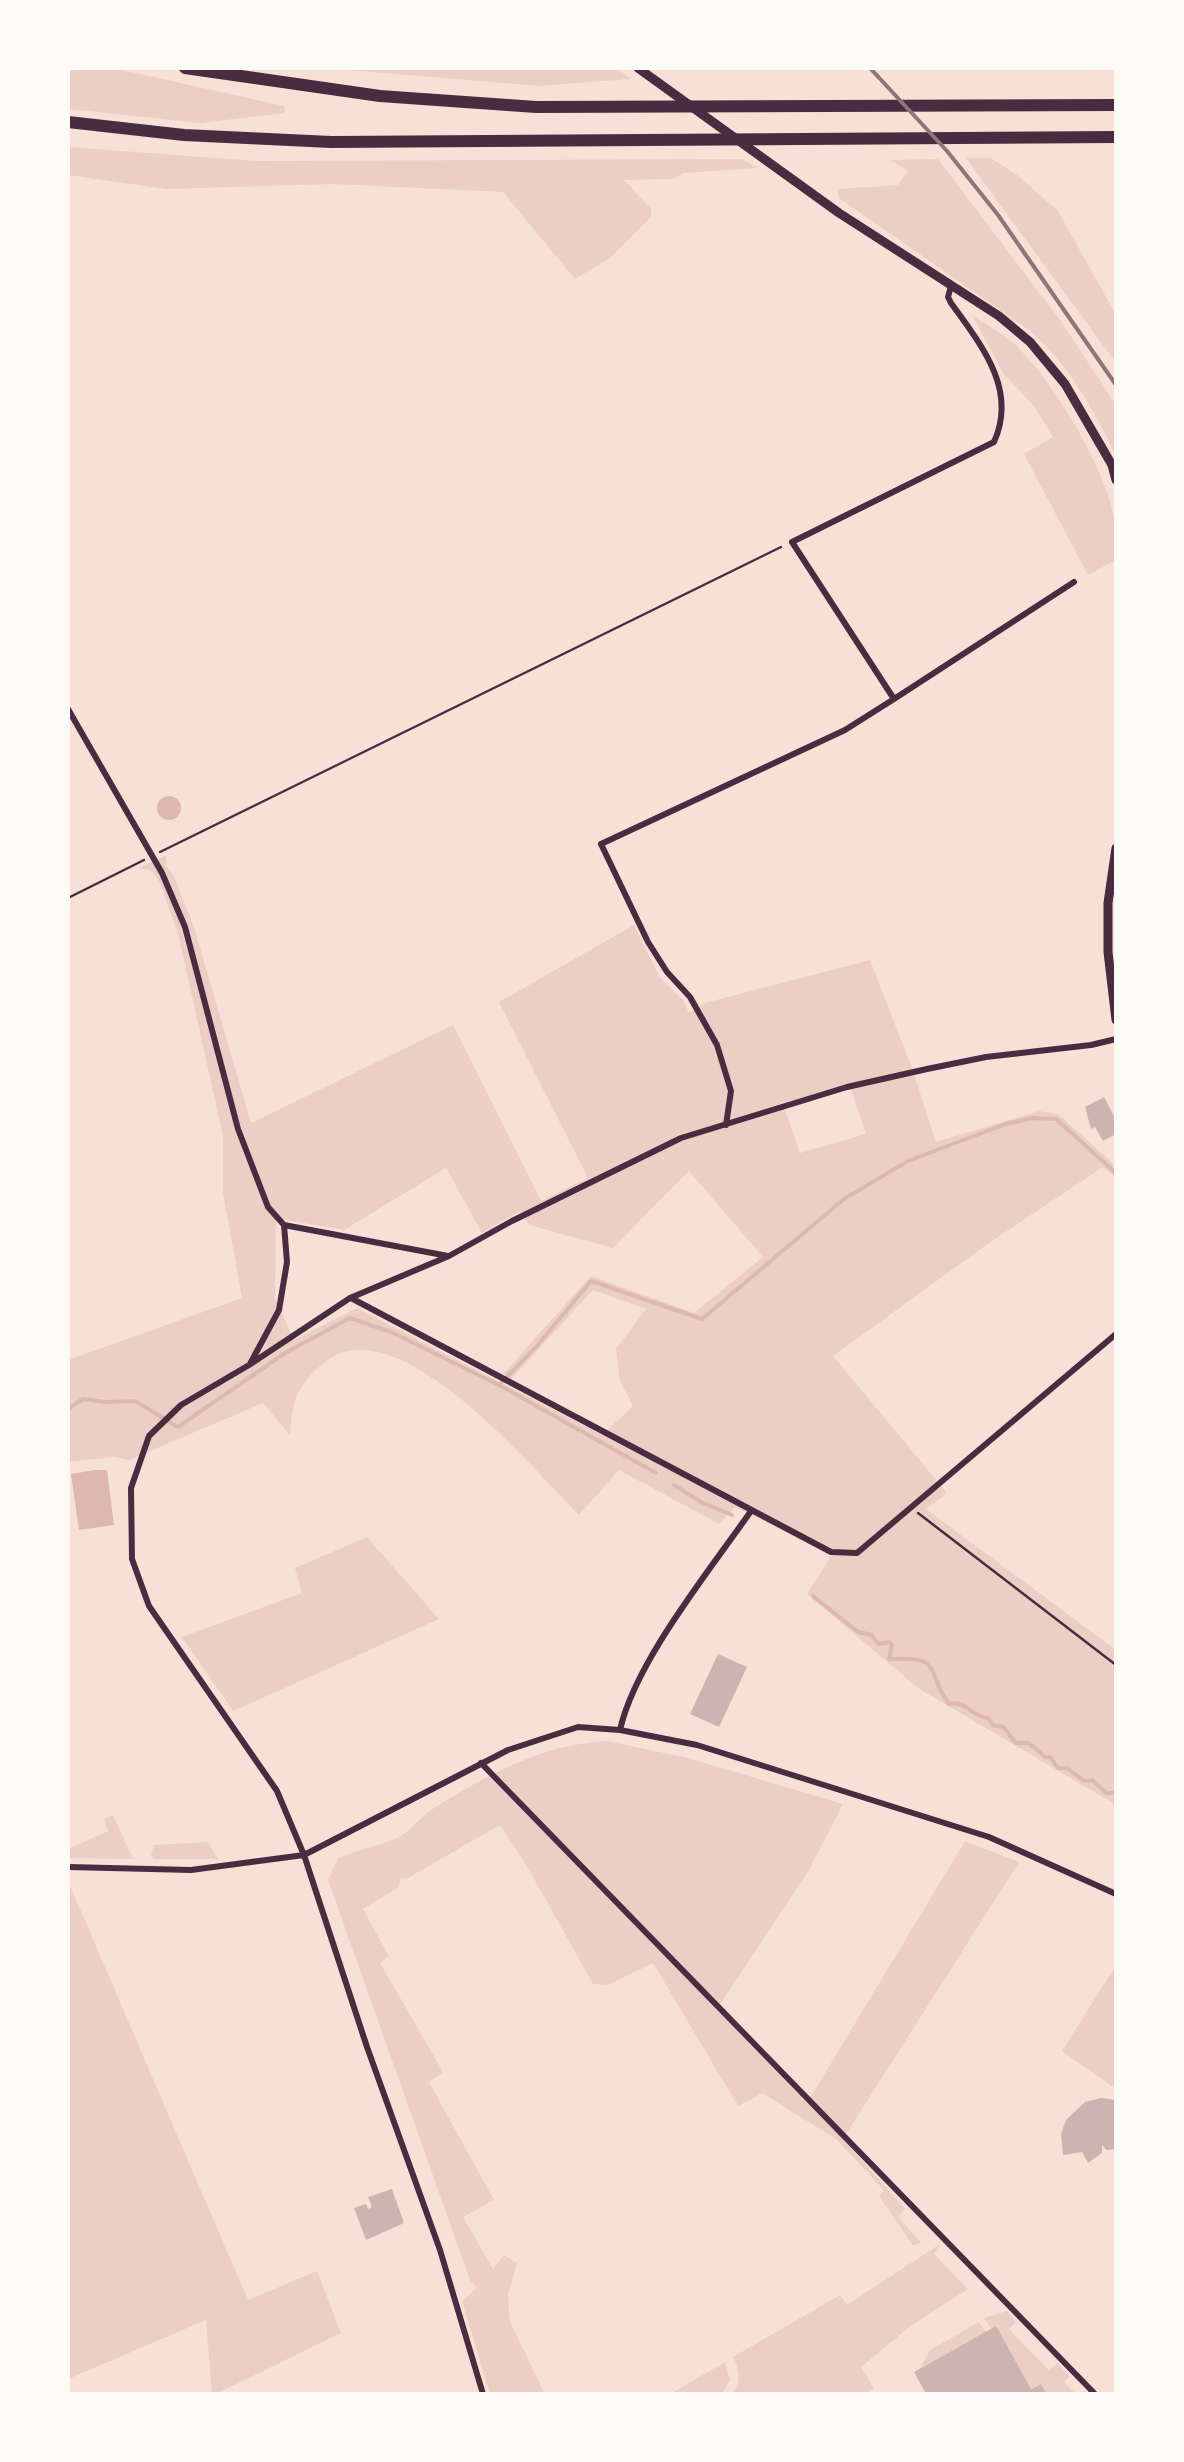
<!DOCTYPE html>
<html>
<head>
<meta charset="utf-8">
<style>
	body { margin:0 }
	#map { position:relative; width:1184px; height:2462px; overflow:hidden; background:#f7e1d7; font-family:Bitter,serif }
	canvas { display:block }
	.frame { position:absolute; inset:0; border:70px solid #fffaf5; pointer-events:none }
</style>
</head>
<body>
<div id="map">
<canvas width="1184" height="2462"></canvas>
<div class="frame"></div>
</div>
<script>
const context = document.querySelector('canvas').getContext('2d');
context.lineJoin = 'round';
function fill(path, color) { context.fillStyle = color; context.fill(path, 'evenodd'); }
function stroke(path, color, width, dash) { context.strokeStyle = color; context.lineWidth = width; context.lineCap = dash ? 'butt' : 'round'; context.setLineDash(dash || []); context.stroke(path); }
fill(new Path2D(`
	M68 68H113L284 106 285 113 200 123 68 109Z
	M323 68H616L631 79 538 86Z
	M68 147 257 161 742 159 758 168 683 173 673 179 624 180 651 209V217L610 258 575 279 503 192 333 184 166 189 68 175Z
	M966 158H991L1017 175 1058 211 1116 315V363Z
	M938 159 1063 324 1116 405V456C1094 411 1071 368 1033 333L839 198 837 189 898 185 908 171 890 160Z
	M972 315C985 324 999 331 1011 341 1052 377 1110 474 1116 528 1118 538 1117 550 1116 560L1088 575 1024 454 1053 437 1034 406 1003 373Z
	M167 855 165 865 174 876 195 930 251 1123 453 1025 541 1201 588 1178 499 1002 634 925 659 976 683 1000 689 1013 705 1003 870 960 913 1071 936 1142 1039 1111 1058 1114 1116 1166V1178L1103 1167 989 1243 833 1356 947 1493 926 1509 1116 1650V1805L918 1688 807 1594 832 1554 735 1507 719 1524 619 1470 579 1515C533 1469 396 1304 325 1362 297 1385 292 1400 290 1435L263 1403 129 1460 114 1457 68 1462V1360L242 1298 223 1193V1136L178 934 160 883 152 871 139 868ZM849 1084 866 1134 800 1153 783 1104ZM446 1168 482 1233 520 1211 529 1225 613 1248 689 1171 763 1257 694 1313 591 1276 503 1374 511 1379 593 1290 646 1309 616 1349 620 1381 633 1406 602 1435 357 1308 294 1340 275 1298 276 1222 286 1220 344 1230Z
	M367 1537 439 1619 233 1711 182 1637 302 1593 295 1568Z
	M607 1741 688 1758 843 1804 810 1868 717 2009 807 2103 965 1841 1019 1862 843 2139 905 2209 898 2217 921 2242 913 2246 879 2196 884 2190 836 2139 762 2093 738 2106 653 1963 608 1985 593 1984 524 1861 500 1825 406 1879 401 1878 399 1887 363 1909 389 1956 380 1963 443 2072 429 2082 494 2200 463 2217 493 2269 504 2255 517 2263 508 2295 510 2322 545 2394H490L462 2301 477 2288 470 2280 328 1880 338 1858C357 1850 379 1846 397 1838 411 1831 421 1816 434 1808 487 1775 543 1744 607 1741Z
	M113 1815 133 1859 68 1858V1849L108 1831 104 1819Z
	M208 1842 218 1859H154L151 1855 154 1845Z
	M68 1881 248 2300 317 2271 341 2333 216 2394H212L206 2320 68 2379Z
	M1116 1965V2089L1062 2051Z
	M940 2244 934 2254 968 2289 912 2325 861 2367 874 2389 865 2394H733C741 2381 740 2371 733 2357L840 2295 847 2305Z
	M1007 2311 1016 2322 1009 2329 1049 2370 1057 2363 1070 2376 1064 2382 1076 2394H1047L1040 2384 1031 2389 984 2318Z
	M979 2322 986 2332 920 2368 930 2350Z
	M725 2362 730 2380 722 2394H670Z`), '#ebcfc5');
fill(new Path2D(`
	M157 808a12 12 0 1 1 24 0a12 12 0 1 1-24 0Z
	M95 1470H107L114 1525 79 1530 71 1474Z`), '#dcb8b0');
stroke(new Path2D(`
	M499 1385 656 1473
	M68 1409 83 1399 106 1402 135 1401 178 1427 285 1353 350 1318 391 1332 499 1385 536 1347 591 1281 702 1319 844 1199 908 1161 1003 1125 1032 1118 1056 1119 1116 1173
	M674 1485 701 1502 732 1515
	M813 1596 858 1632 872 1635 878 1644 889 1642 892 1645 889 1659C946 1656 924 1671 949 1704 966 1700 971 1716 988 1718L993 1725 1003 1727 1016 1743H1029L1045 1757H1050L1058 1768H1067L1084 1781 1092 1780 1106 1793H1116`), '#dcb8b0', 4);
fill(new Path2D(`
	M1104 1097 1116 1120V1134L1103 1141 1095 1127 1091 1129 1085 1107Z
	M718 1654 747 1667 719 1727 690 1714Z
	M1101 2098 1116 2100V2149L1107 2150 1102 2145V2153L1088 2163 1082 2152 1063 2155 1061 2134 1066 2120 1085 2102Z
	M392 2189 404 2223 366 2240 354 2208 366 2204 368 2209 372 2207 368 2197Z
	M996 2326 1031 2389 1041 2384 1047 2394H926L914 2372Z`), '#ccb4b1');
stroke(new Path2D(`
	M160 852 781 547
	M68 898 144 860
	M918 1513 1116 1665`), '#4a2c40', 2.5);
stroke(new Path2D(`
	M894 699 1074 582
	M68 709 162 873 185 927 238 1129 268 1207 284 1225 287 1262 279 1310 250 1364
	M726 1125 731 1091 717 1045 690 997 667 972 648 942 601 844 845 730 894 699 792 542 994 442C1018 389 981 345 951 303L948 297 951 286
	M284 1225 448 1256
	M351 1298 831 1552 857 1553 1116 1334
	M620 1730C635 1662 710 1570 751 1511
	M481 1763 1095 2394
	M68 1867 191 1870 304 1855 508 1750 578 1727 620 1730 697 1745 989 1837 1116 1894
	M483 2394 440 2250 367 2047 304 1855 277 1791 149 1606 132 1559 131 1488 149 1436 181 1405 249 1365 350 1298 449 1256 512 1221 681 1138 847 1087 927 1069 986 1057 1091 1045 1116 1039`), '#4a2c40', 6);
stroke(new Path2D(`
	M638 68 839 213 999 316 1030 342 1065 384 1112 465 1116 480
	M1116 848 1108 903V952L1116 1020`), '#4a2c40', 9);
stroke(new Path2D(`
	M185 68 380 96 536 107 1116 105
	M68 122 184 135 331 142 1116 137`), '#4a2c40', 12);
stroke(new Path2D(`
	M870 68 947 151 998 215 1116 385`), '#8f747c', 4);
</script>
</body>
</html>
